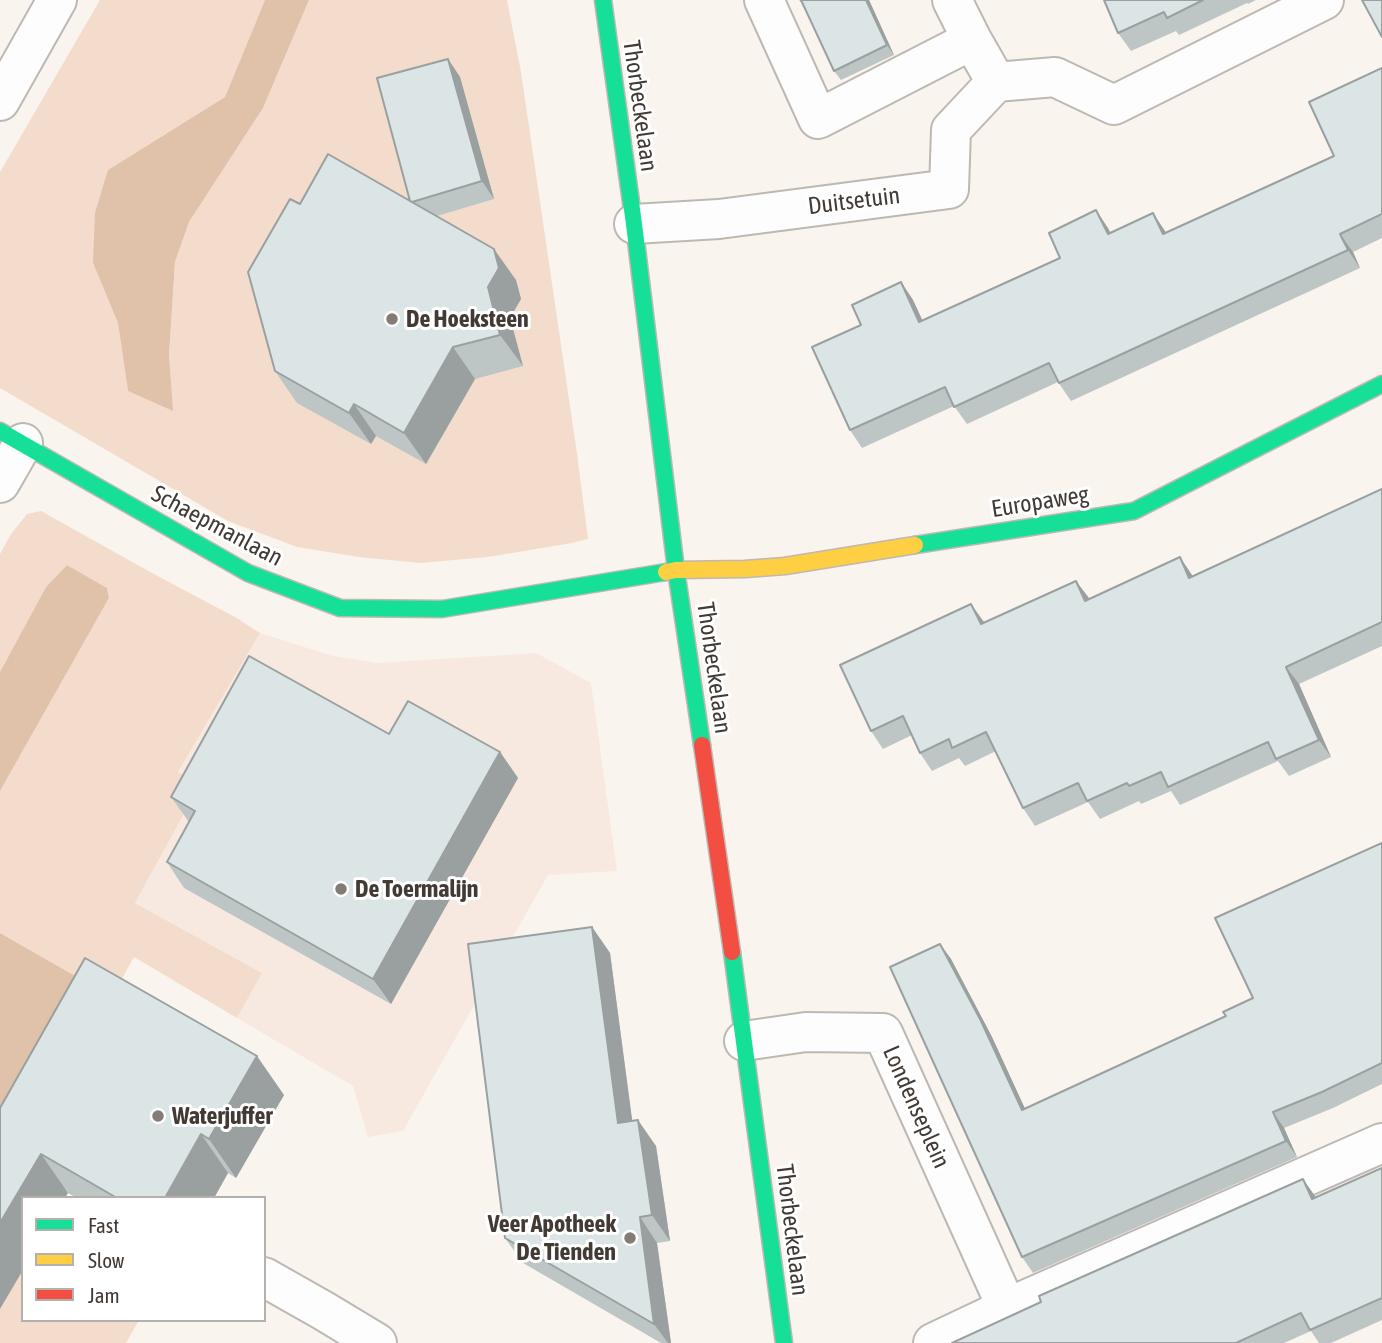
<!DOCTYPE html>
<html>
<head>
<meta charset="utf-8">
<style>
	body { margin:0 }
	#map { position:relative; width:1382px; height:1343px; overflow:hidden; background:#faf4ef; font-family:"Asap Condensed",sans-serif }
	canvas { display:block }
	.legend { position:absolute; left:21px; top:1196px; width:245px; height:126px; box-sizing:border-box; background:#fff; border:2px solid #b3b0ae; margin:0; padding:9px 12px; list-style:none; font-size:21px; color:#423a35 }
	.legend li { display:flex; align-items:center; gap:14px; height:35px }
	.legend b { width:35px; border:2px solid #b3b0ae }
</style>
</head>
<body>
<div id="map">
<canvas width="1382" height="1343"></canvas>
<ul class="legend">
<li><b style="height:9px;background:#16e098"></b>Fast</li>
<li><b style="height:9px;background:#ffcf43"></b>Slow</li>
<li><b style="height:9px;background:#f24e42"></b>Jam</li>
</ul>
</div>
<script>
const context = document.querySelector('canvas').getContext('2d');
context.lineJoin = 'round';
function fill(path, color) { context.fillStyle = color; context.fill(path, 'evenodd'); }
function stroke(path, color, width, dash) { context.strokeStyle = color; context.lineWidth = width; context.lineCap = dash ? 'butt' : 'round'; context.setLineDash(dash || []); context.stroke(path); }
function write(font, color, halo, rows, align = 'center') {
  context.font = font + ' "Asap Condensed",sans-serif'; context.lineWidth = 6; context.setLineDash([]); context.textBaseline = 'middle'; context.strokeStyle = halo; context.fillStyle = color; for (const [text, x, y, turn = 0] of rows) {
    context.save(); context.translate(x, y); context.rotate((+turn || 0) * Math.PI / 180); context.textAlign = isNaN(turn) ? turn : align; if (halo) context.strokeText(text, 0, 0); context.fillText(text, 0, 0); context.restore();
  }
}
fill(new Path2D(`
	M260 633 333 656 377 663 536 653 591 683 617 871 548 875 403 1131 368 1137 353 1086 237 1018 262 973 135 903 200 786 178 772Z`), '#f8e9e0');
fill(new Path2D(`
	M100 0H265L225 97 108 170 93 263 118 323 128 391 172 410 169 355 175 262 189 222 263 108 309 0H507L521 72 577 454 588 539 572 543 488 557 420 563 359 557 297 547 228 521 0 388V172Z
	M41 511 152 573 235 617 260 633 178 772 200 785 135 903 262 973 237 1018 134 957 112 997 0 933V791L109 598 107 588 67 565 46 587 0 672V554L11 534 27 514Z
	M0 1260 23 1273V1320H139L126 1343H0Z`), '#f3dccc');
fill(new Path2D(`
	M265 0H309L263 108 189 222 175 262 169 355 173 411 128 391 118 323 93 263 95 213 108 170 225 97Z
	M67 565 107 588 109 598 0 791V672L46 587Z
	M0 933 112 997 0 1209Z`), '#e0c1aa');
const street = new Path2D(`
	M764 0 818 119 972 40 996 82 1055 77 1114 105 1324 0
	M952 0 972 40
	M0 101 57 0
	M634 224 719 219 949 189 951 130 996 82
	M0 483 23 443
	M744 1041 806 1032 883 1033 1007 1308
	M264 1277 324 1311 377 1343
	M933 1343 1007 1308 1382 1143`);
const fast = new Path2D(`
	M603 0 634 224 676 570 702 745
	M0 431 248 573 340 608 442 609 666 572
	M915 545 1134 511 1382 384
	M732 952 784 1343`);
const slow = new Path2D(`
	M666 572 676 570 745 569 785 566 915 545`);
const jam = new Path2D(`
	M702 745 732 952`);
stroke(street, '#beb8b3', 42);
stroke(fast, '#beb8b3', 19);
stroke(slow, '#beb8b3', 19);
stroke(jam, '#beb8b3', 19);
stroke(street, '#fefdfd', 38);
stroke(fast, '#16e098', 16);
stroke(slow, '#ffcf43', 16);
stroke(jam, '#f24e42', 16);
fill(new Path2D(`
	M799 0H869L894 55 841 80 834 71 804 6Z
	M1104 0H1256L1248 4 1247 3 1179 35 1176 31 1131 51 1118 33Z
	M448 59 460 77 494 199 437 216 516 280 521 299 510 318 523 366 475 379 426 464 376 436 371 444 297 403 275 371 300 204 410 201Z
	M1382 68V238L1353 252 1360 268 1071 401 1058 382 967 424 954 406 862 448 850 430 861 325 901 282 913 300 923 321 1060 258 1096 210 1110 233H1166L1334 156Z
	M1382 489V646L1299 684 1331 757 1289 776 1278 761 1180 805 1171 791 1141 804 1139 801 1100 819 1088 802 1035 826 1023 808 996 751 965 766 959 758 932 771 920 753 912 735 883 749 871 731 984 623 1193 576Z
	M389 734 500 752 518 778 391 1004 184 888 167 862 189 822 171 797Z
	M1382 843V1084L1333 1108 1284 1128 1297 1157 1033 1273 1022 1257 940 944 951 959 992 1037 1025 1109 1226 1016 1253 998Z
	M592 927 610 953 632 1121 656 1146 670 1241 657 1243 671 1343H661L523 1263 505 1238Z
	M284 1095 236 1178 228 1173 214 1198H77L68 1193 0 1108Z
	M1382 1168V1320L1331 1343H1319L1311 1331 1284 1343H952L1316 1198Z`), '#bdc5c5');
fill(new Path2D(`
	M866 0H869L894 55 887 45Z
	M448 59 460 77 494 199 482 181Z
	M1096 210 1108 228 1120 252 1108 234Z
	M1153 213 1165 231 1175 252 1163 234Z
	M1340 234 1353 252 1360 268 1348 250Z
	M494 249 516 280 521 299 510 318 523 366 500 335 488 287Z
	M901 282 913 300 931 340 919 322Z
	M453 347 475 379 426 464 404 433Z
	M354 404 376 436 371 444 349 413Z
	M1180 557 1192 575 1202 596 1189 578Z
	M1076 581 1089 598 1098 618 1085 601Z
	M971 604 984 622 993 642 981 624Z
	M1286 667 1299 684 1331 757 1319 740Z
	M500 752 518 778 391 1004 373 979Z
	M592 927 610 953 636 1149 618 1123Z
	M940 944 951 959 992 1037 1033 1126 1022 1110Z
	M257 1056 284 1095 236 1178 209 1139Z
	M1273 1112 1284 1128 1297 1157 1286 1141Z
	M638 1120 656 1146 670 1241 652 1215Z
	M201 1134 228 1173 214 1198H165Z
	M41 1154 68 1193 65 1198H23V1270L0 1309V1223Z
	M1303 1179 1315 1196 1324 1216 1312 1199Z
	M640 1217 657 1243 671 1343H668L654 1324Z`), '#9aa0a0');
const building = new Path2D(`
	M801 0H866L887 45 834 71Z
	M1104 0H1203L1167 18 1164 12 1118 33Z
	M1362 0H1382V37Z
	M448 59 482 181 412 202 410 201 377 78Z
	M1382 68V214L1340 234 1348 250 1059 383 1049 363 954 407 945 387 850 430 812 347 861 325 852 305 901 282 919 322 1060 258 1049 233 1096 210 1108 234 1153 213 1163 234 1334 156 1309 102Z
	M328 154 494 249 499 268 488 287 500 335 453 347 404 433 354 404 349 413 275 371 248 272 290 199 300 204Z
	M1382 489V622L1286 667 1319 740 1276 759 1268 742 1168 787 1161 772 1129 786 1127 783 1087 801 1078 783 1023 808 986 732 952 748 949 739 920 753 903 716 871 731 840 665 971 604 981 624 1076 581 1085 601 1180 557 1189 578Z
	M249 656 389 734 408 701 500 752 373 979 167 862 195 811 171 797Z
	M1382 843V1063L1322 1092 1273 1112 1286 1141 1022 1257 890 967 940 944 981 1021 1022 1110 1226 1016 1223 1012 1253 998 1215 918Z
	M592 927 618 1123 638 1120 652 1215 640 1217 654 1324 505 1238 468 944Z
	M85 958 257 1056 209 1139 201 1134 165 1198H117L41 1154 0 1223V1108Z
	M1382 1168V1298L1310 1330 1301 1313 1236 1343H952L1041 1302 1039 1296 1303 1179 1312 1199Z`);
fill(building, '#dce5e5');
stroke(building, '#9aa0a0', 2);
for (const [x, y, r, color] of [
	[392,319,7,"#827b76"],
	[341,889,7,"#827b76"],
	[158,1116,7,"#827b76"],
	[630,1238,7,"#827b76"]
]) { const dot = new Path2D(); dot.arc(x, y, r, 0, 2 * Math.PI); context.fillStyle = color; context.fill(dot); stroke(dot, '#fff', 2.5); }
write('24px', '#423a35', '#fff', [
	["Thorbeckelaan",640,106,82],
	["Duitsetuin",854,201,-7],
	["Europaweg",1040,502,-9],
	["Schaepmanlaan",217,526,28],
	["Thorbeckelaan",714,668,82],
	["Londenseplein",916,1107,66],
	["Thorbeckelaan",792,1230,83]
]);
write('bold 24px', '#423a35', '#fff', [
	["De Hoeksteen",406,319],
	["De Toermalijn",355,889],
	["Waterjuffer",172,1116],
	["Veer Apotheek",616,1224,"right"],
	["De Tienden",616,1252,"right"]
], 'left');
</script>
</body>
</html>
